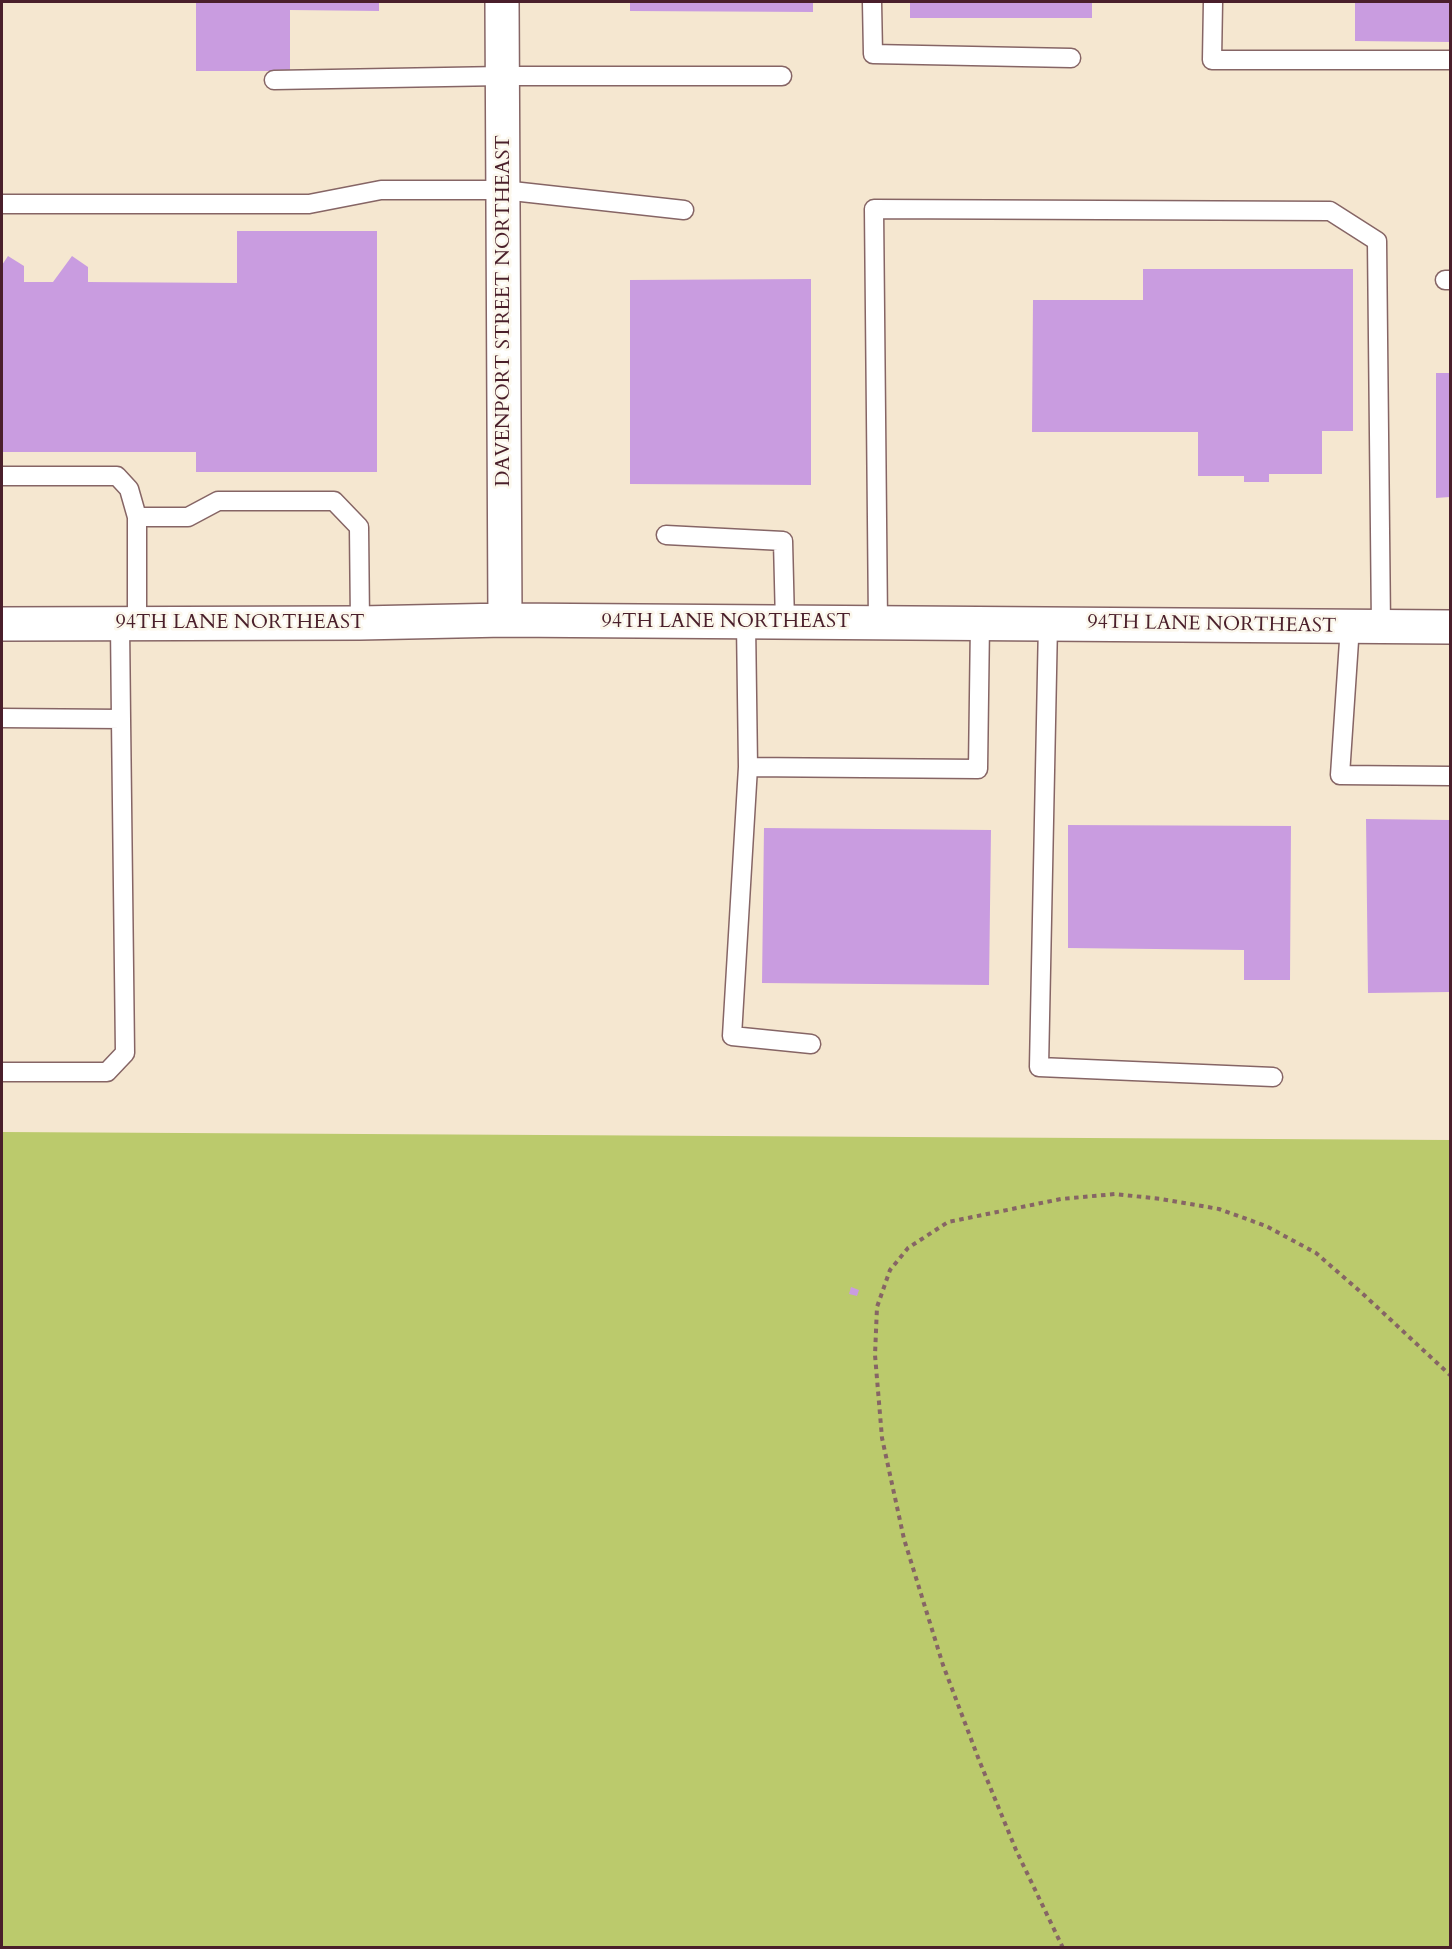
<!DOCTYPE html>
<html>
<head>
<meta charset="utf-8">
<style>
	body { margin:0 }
	#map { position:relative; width:1452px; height:1949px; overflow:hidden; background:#f5e7d0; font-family:Cardo,serif }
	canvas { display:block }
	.frame { position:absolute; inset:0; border:3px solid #4a1f2b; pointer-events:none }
</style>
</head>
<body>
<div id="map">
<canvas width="1452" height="1949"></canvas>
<div class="frame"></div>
</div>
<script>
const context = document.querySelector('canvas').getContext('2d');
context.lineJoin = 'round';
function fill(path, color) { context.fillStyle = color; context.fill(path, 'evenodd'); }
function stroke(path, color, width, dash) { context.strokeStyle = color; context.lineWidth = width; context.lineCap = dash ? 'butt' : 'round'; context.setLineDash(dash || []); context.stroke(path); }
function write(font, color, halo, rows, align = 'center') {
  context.font = font + ' Cardo,serif'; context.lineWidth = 5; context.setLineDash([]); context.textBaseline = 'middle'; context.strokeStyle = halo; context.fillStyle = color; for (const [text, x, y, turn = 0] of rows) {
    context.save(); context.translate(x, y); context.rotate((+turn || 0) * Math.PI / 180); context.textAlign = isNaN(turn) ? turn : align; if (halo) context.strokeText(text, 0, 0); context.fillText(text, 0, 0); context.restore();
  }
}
fill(new Path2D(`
	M2 1132 1450 1140V1947L2 1948Z`), '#bbca6c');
fill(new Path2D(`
	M196 2H379V11L290 10V71H196Z
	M630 2H813V12L630 11Z
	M910 2H1092V18H910Z
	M1355 2H1450V42L1355 41Z
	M237 231H377V472H196V452H2V265L8 256 24 266V282H53L72 256 88 267V282L237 283Z
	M1143 269H1353V431H1322V474H1269V482H1244V476H1198V432H1032L1033 300H1143Z
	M811 279V485L630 484V280Z
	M1436 373H1450V497L1436 498Z
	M1366 819 1450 820V992L1368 993Z
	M1068 825 1291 826 1290 980H1244V950L1068 948Z
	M764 828 991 830 989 985 762 983Z
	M851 1287 859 1290 857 1296 849 1294Z`), '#c99ce0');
const lane = new Path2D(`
	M872 2 873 54 1071 58
	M1213 2 1212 60H1450
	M274 80 502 76H782
	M2 204H309L381 190H503L684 210
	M1445 280H1450
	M2 476H117L129 489 137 517H188L218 501H334L359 527 360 623
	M666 535 783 541 785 623
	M746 623 748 767 978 769 980 623
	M878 623 874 209 1330 211 1377 241 1381 627
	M1048 623 1039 1067 1273 1077
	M137 624V517
	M1350 626 1340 775 1450 776
	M2 718 121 719 120 624
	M748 767 732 1036 811 1044
	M2 1072H107L125 1053 121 719`);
const street = new Path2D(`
	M502 2 505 620
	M2 624 360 623 505 620 1450 627`);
stroke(lane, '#866565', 21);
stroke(street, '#866565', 36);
stroke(new Path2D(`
	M1063 1948 1016 1850 979 1760 943 1665 904 1539 882 1438 875 1355 877 1307 890 1270 908 1248 948 1222 1061 1199 1115 1194 1161 1199 1219 1209 1266 1226 1316 1253 1363 1294 1450 1375`), '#866565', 4, [4.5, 4.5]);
stroke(lane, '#fff', 18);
stroke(street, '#fff', 33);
write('20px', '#4a1f2b', '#fbf7ec', [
	["DAVENPORT STREET NORTHEAST",504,311,-90],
	["94TH LANE NORTHEAST",726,622],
	["94TH LANE NORTHEAST",240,623],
	["94TH LANE NORTHEAST",1212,625,1]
]);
</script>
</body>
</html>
